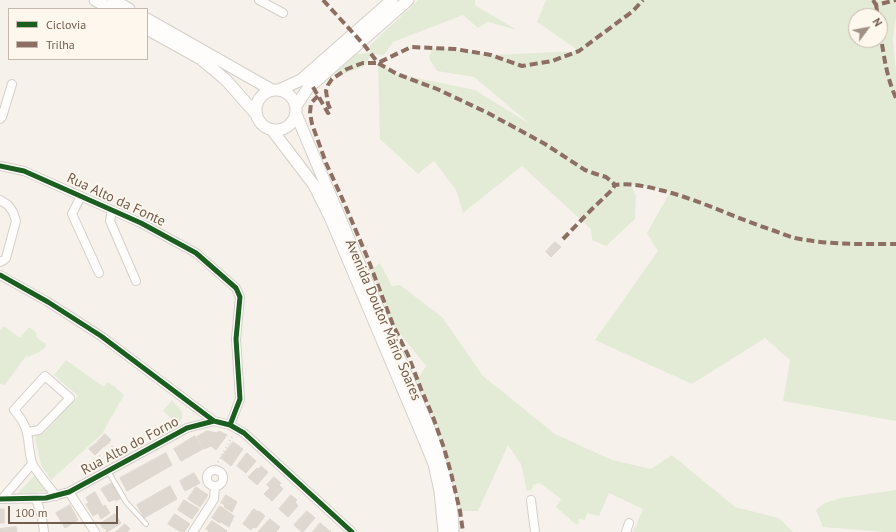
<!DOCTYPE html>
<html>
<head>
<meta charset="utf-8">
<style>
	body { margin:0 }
	#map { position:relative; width:896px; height:532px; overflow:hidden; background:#f6f2eb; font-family:"PT Sans",sans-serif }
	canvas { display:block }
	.legend { position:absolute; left:8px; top:8px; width:140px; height:52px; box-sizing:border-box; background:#fdf7ed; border:1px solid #c5b9ad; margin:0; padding:5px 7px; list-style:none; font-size:12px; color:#715c4e }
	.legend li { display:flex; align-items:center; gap:8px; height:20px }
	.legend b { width:20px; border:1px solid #c5b9ad }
	.north { position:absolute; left:848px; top:8px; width:40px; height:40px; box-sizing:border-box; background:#fdf7ed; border:1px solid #c5b9ad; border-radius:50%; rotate:58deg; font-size:11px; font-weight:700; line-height:16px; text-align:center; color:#715c4e }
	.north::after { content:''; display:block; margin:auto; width:14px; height:18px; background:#a09085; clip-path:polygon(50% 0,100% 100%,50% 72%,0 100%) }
	.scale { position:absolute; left:8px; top:506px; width:110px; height:18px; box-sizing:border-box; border:2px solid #715c4e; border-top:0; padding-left:5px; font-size:12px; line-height:14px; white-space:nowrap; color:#715c4e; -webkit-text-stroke:3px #fdf7ed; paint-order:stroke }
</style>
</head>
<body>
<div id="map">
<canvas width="896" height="532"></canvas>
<ul class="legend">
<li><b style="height:5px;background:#1b5e20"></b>Ciclovia</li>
<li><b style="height:5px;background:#8d6e63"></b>Trilha</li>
</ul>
<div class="north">N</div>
<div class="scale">100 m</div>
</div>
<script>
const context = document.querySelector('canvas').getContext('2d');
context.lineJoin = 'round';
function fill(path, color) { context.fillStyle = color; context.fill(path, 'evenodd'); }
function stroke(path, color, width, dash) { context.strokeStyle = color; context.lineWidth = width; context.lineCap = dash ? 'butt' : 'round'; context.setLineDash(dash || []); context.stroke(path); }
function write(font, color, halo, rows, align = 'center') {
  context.font = font + ' "PT Sans",sans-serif'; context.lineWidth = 3.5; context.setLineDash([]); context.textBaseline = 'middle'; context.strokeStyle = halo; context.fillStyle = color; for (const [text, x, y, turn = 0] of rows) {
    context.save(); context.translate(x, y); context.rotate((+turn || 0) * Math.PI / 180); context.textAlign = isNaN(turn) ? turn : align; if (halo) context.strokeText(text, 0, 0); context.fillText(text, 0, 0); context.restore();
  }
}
fill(new Path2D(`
	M418 0H475V5L517 30 488 22 478 28 463 15 393 42 384 55 371 54 365 66 340 75 337 71 356 54 370 53V45L409 9Z
	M546 0H896V18L893 39 896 72V421L783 401 790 360 765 338 692 384 595 340 658 251 647 233 670 192 646 186 631 185 636 196 635 219 606 246 592 240 591 229 522 166 463 213 456 190 434 161 418 174 380 139 378 63 397 74 475 90 530 124 474 77 437 71 429 58 432 48 455 49 491 55 579 51 537 22ZM856 16H880V40H856Z
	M380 263 392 286 400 285 442 317 483 376 555 434 612 460 651 469 672 455 735 507 779 518 793 532H633L643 509 609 493 599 516 587 513 585 520 579 519 578 525 573 522 556 507 561 499 540 483 533 485 532 490 527 491 521 464 508 445 478 511H460L455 485 439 431 417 380 426 366 393 325 371 270Z
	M4 326 20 338 29 327 36 332 37 338 46 344 45 348 39 352 28 357 26 356 5 385 0 384V330Z
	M66 360 104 387 107 382 115 387 124 395 104 430 103 433 51 480 41 465 35 438 37 435 45 432 78 396 54 375Z
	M172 400C178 408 188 414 178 424L163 411Z
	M32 470 49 492 17 494 34 476Z
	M896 490V532H884L823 527 816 510 825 503 841 498Z`), '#e3ebd7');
const building = new Path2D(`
	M555 242 561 247 551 257 546 252Z
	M207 431 217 433 219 431 227 435 216 450 211 446 204 449 197 437Z
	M105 434 111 440 104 447 98 441Z
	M195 436 203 449 181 461 174 449Z
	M98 442 103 447 95 455 89 449Z
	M233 442 243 449 231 466 221 458Z
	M166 453 172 465 127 491 120 478Z
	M247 453 256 461 246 473 237 466Z
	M261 466 268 472 257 485 248 477 257 468 259 469Z
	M194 473 200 483 185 491 180 481Z
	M274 477 281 483 279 485 283 489 272 501 264 494 270 488 267 485Z
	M112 483 121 498 116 501 115 499 109 502 101 489Z
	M170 486 177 499 144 518 137 505Z
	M196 487 208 495 200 507 188 499Z
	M95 492 103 507 105 505 110 513 101 519 98 513 93 516 86 504 89 503 86 498Z
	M226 495 237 502 232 512 224 507 225 505 221 503Z
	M291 495 297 500 295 502 298 506 288 517 279 509Z
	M184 500 199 509 192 519 178 510Z
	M70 505 78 520 65 528 56 513Z
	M220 506 234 516 229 527 221 522 220 523 212 518Z
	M0 509H4V523H0Z
	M254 509 258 512 259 511 265 516 256 528 253 527 251 530 243 524Z
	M307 511 315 518 303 532H302L294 525Z
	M115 514 121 523 107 532 105 528 104 529 100 524Z
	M175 514 190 524 184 532H181L168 524Z
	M270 519 280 527 276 532H258Z
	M212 521 227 531 226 532H208L209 531 206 529Z
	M320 523 331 532H313Z
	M125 524 130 529 127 532H116Z
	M16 527 17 532H0V529Z`);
fill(building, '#dfd8d1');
stroke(building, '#ded6ce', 1);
const service = new Path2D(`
	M108 471 126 502 146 524`);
const minor = new Path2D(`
	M259 0 283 13
	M0 119 2 117 12 84
	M0 166 24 171 141 223 196 253 236 288 240 297 236 339 240 399 230 425
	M81 196 72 214 99 273
	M0 200 8 205 13 212 16 221 6 258 4 260 0 262
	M112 210 110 221 136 281
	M0 275 48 302 101 336 214 421
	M28 432 39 430 70 398 45 376 14 410C32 430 26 440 32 463 34 469 51 489 56 496
	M207 478a8 8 0 1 1 16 0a8 8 0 1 1-16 0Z
	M69 492 95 532
	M0 499 46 498 69 492 187 428 214 421 230 425 244 433 352 532
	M2 499 32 464
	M36 499 42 517 44 532
	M531 500 535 532
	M193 532 214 499 215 486
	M626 532 629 523`);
const secondary = new Path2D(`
	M95 0 111 9
	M113 0 129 9
	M147 19 272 90
	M147 29 201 59 226 80 256 114
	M256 110a20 20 0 1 1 40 0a20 20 0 1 1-40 0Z
	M279 90 301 80 392 0
	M296 106 308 88 408 0
	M296 114 431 433C443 465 453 498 453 532
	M272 130 314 185 330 217 423 437 434 464 440 491 444 532`);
stroke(service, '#d5cfc9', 6);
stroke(minor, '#d5cfc9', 10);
stroke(secondary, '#d5cfc9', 13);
stroke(new Path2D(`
	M109 443 121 456
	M97 452 105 464
	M214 469 233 435`), '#d7d0cb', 1.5, [1, 3]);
stroke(service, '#fefdfc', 4);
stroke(minor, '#fefdfc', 8);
stroke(secondary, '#fefdfc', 11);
stroke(new Path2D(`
	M323 0 365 46 378 63 397 74 437 89 488 113 545 144 585 170 596 174 606 177 611 181 615 185C630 183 646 186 660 190 698 199 733 217 769 229 778 232 787 236 795 238 829 245 862 244 896 244
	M873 0 876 5 896 0
	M876 5 878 16
	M880 32C884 55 886 76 896 98
	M313 87 328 113 331 111 328 104 326 91 328 85 332 79 347 69 363 63H378L411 47 455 49 491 55 522 66 552 61 579 51 633 11 643 0
	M318 96 311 103 310 113 312 124 326 163 342 198 368 259 393 325 408 355 421 389 433 417 444 448 451 473 460 511 463 532
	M563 239 592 209 612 190 615 185`), '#8d6e63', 4, [8, 4]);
stroke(new Path2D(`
	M0 166 24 171 141 223 196 253 236 288 240 297 236 339 240 399 230 425
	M0 275 48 302 101 336 214 421
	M0 499 46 498 69 492 187 428 214 421 230 425 244 433 352 532`), '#1b5e20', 5);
write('14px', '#715c4e', '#fdf7ed', [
	["Rua Alto da Fonte",116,200,25],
	["Avenida Doutor Mário Soares",383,320,67],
	["Rua Alto do Forno",130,446,-28]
]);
</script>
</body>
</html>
